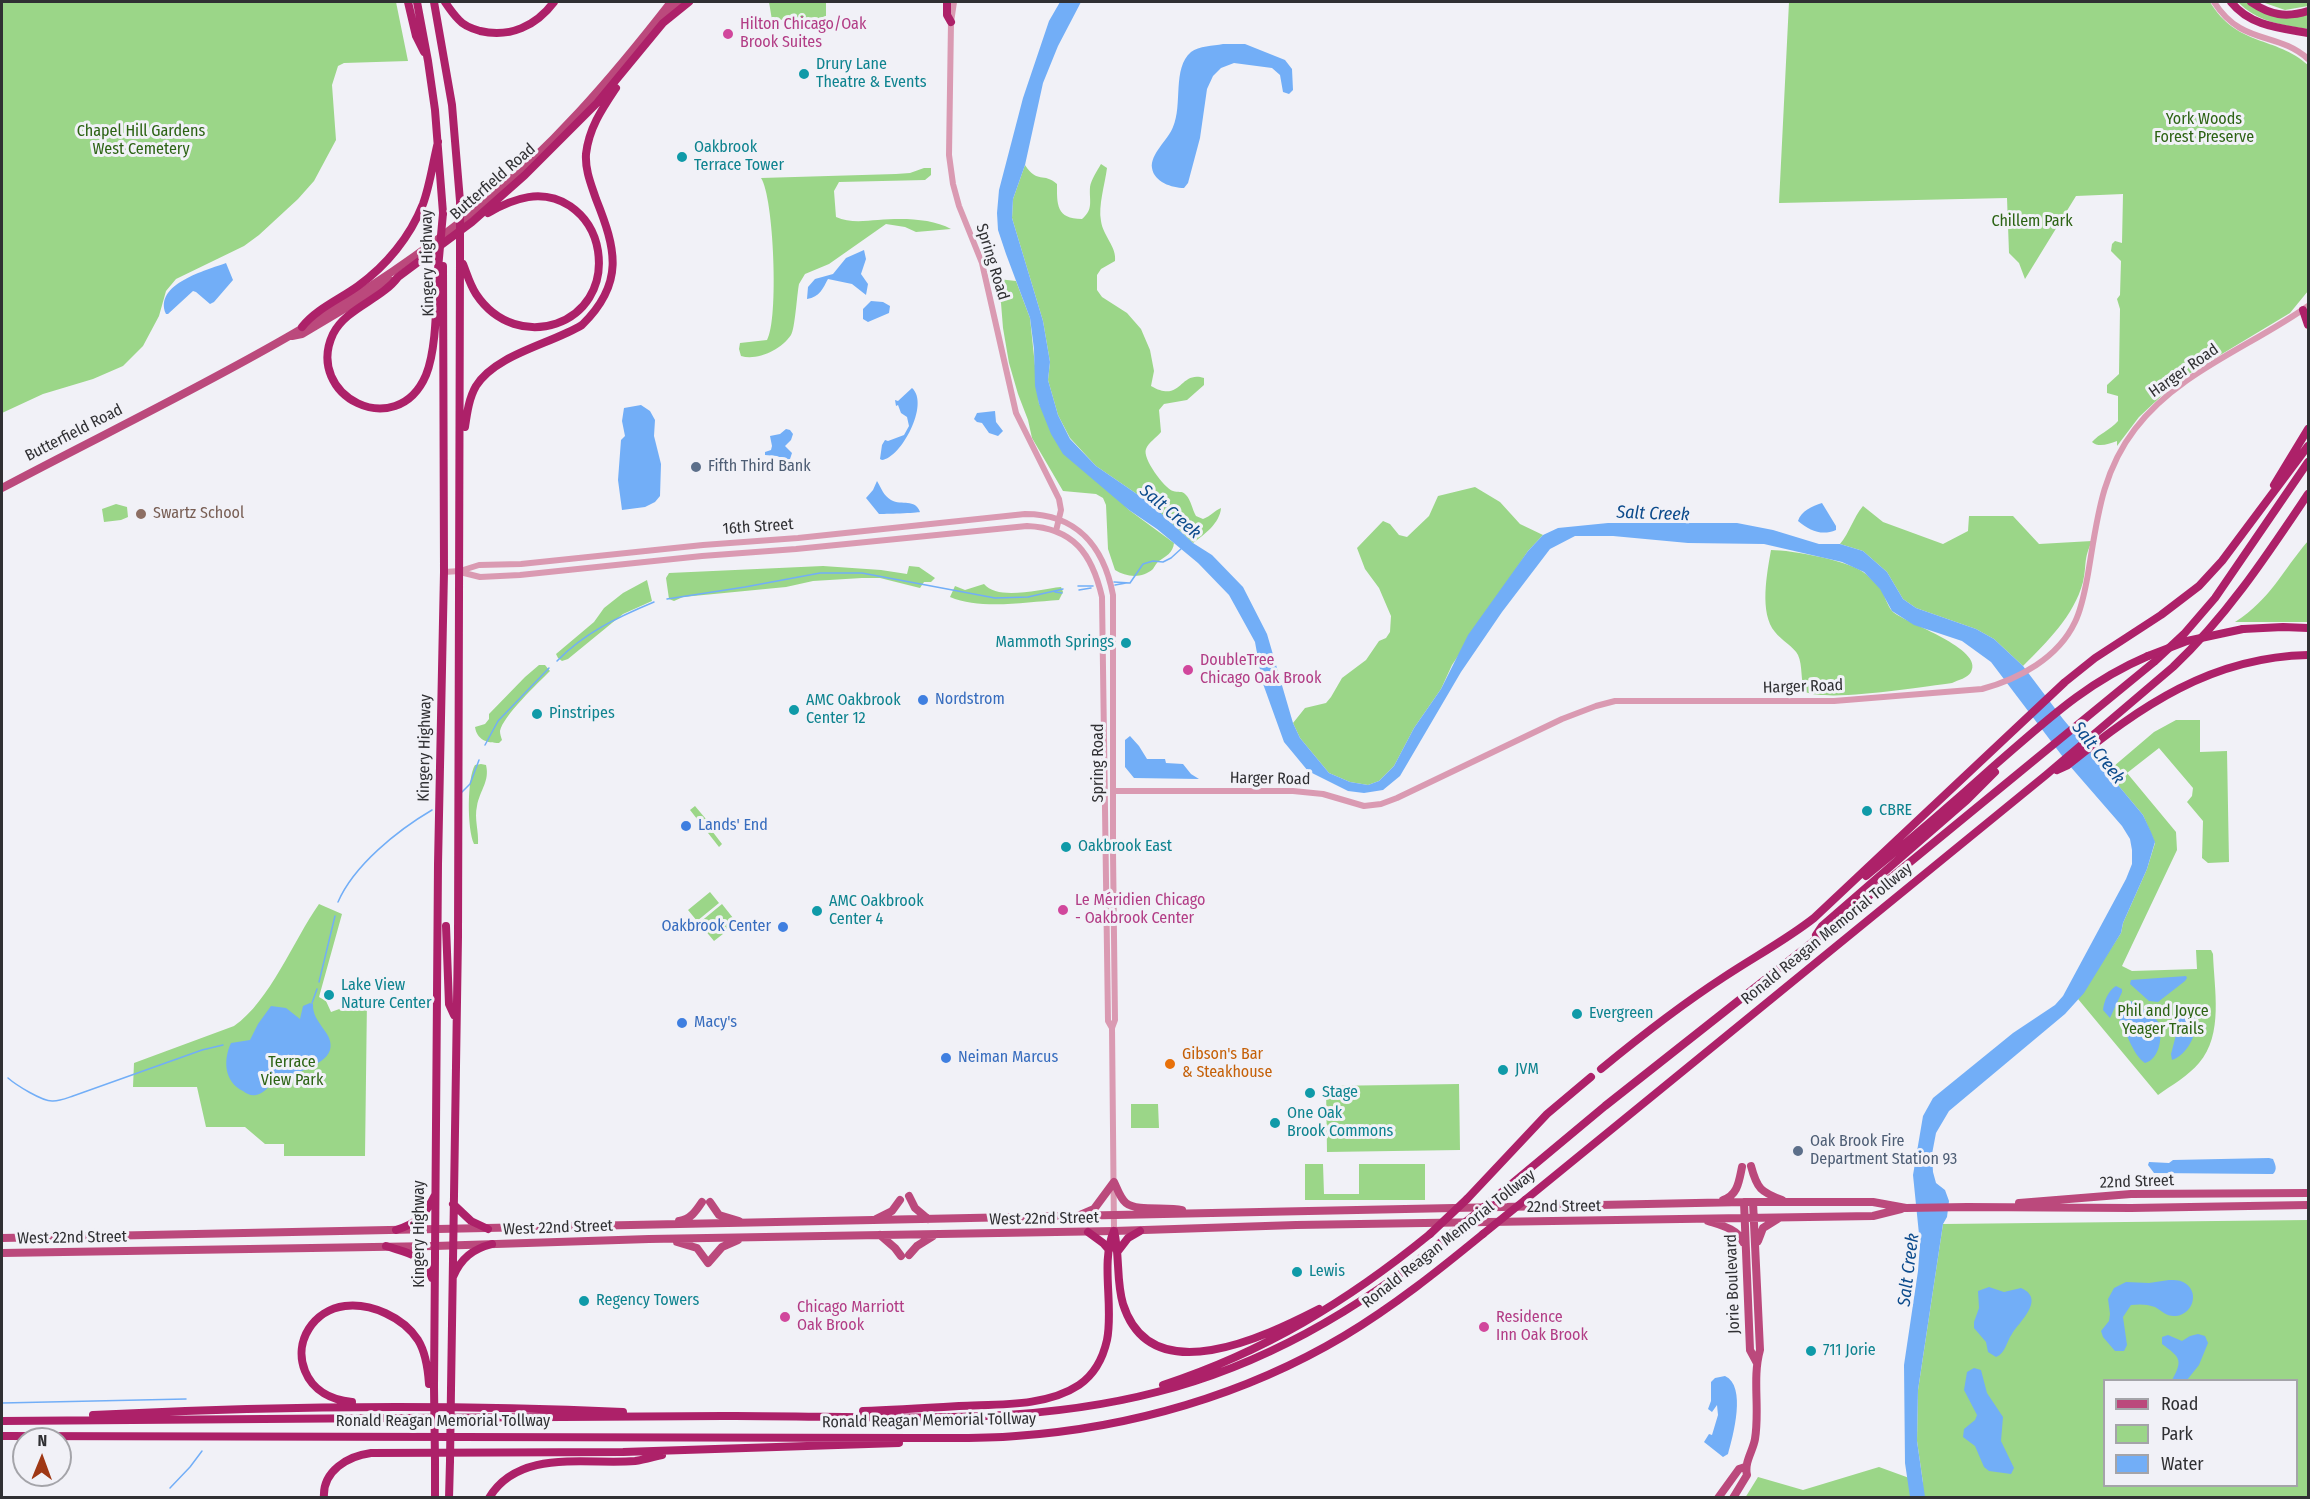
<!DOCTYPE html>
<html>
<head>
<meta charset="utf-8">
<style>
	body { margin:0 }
	#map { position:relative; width:2310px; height:1499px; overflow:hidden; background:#f1f1f7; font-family:"Fira Sans Condensed",sans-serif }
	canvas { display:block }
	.frame { position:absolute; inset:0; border:3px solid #303033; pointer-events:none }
	.legend { position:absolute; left:2103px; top:1379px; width:195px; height:108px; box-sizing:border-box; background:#f1f1f7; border:2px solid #a4a4a9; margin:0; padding:8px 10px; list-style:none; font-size:18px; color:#303033 }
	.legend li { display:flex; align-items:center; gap:12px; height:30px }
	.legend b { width:30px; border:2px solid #a4a4a9 }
	.north { position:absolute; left:12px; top:1427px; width:60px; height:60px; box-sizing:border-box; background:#f1f1f7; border:2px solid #a4a4a9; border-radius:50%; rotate:1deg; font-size:16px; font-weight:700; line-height:24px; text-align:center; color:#303033 }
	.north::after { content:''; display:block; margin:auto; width:21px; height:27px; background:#9f3815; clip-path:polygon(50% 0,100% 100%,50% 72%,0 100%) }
</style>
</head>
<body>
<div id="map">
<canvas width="2310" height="1499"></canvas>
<div class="frame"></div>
<ul class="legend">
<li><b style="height:8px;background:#bb497c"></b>Road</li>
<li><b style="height:16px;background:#9bd688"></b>Park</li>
<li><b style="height:16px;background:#72aef7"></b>Water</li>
</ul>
<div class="north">N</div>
</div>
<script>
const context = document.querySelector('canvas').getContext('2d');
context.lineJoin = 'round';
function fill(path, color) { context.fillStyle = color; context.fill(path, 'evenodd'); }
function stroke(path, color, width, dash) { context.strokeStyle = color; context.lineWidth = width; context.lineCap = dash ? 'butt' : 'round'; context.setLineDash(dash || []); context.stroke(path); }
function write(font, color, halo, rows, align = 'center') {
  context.font = font + ' "Fira Sans Condensed",sans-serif'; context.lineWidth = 6; context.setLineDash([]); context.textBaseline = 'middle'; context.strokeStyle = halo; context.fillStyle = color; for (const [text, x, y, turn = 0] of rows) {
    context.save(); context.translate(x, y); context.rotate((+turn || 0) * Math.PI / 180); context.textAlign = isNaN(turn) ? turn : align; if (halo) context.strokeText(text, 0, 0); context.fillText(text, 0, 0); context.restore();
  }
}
fill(new Path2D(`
	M2 2H396L408 61 344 63 338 66 332 85 336 140 314 181 298 199 259 235 244 246 176 279 166 291 159 316 143 346 123 366 93 379 43 394 2 413Z
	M769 2H826V16L822 19 772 20Z
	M1789 2H2210C2237 47 2276 36 2308 65V291L2290 313 2192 372 2170 388 2139 417 2117 446V441C2108 444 2099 448 2092 442 2099 434 2110 430 2118 421V396L2107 393V385L2119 374 2120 309 2117 299 2120 295 2121 261 2111 251 2112 244 2115 241 2122 243 2123 194 2076 196 2025 279 2019 263 2009 253 2007 198 1779 203Z
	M2238 2H2248L2261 10 2308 14V29C2282 25 2257 22 2238 2Z
	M2262 2H2308V6L2285 10Z
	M1101 164 1107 168C1105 184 1098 206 1101 221 1103 236 1117 247 1115 261L1101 269 1097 275V290L1102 297 1127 313 1141 329 1150 350 1154 371 1151 386C1182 404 1179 370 1204 378V385L1187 400 1164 404 1159 410 1161 432C1157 437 1148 443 1146 449 1142 458 1164 488 1173 491 1178 493 1182 490 1186 495 1191 500 1192 509 1196 516L1203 519C1211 516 1214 511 1221 508 1220 523 1204 535 1193 543L1150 503 1096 466 1070 438 1058 415 1048 380 1050 362 1043 321 1012 218 1013 199 1025 165C1037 184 1044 172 1057 184 1057 204 1056 219 1082 219 1094 209 1089 201 1090 187 1091 180 1097 171 1101 164Z
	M924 168H931V175L925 180 839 182 834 191 836 217C849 223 864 221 878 220 901 218 931 218 951 229L916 232 905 227 886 224 829 264 805 274 799 284C797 294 795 329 791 335 781 350 757 361 741 356L739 349 740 343 767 340C779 321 774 197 761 178L896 174 910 173Z
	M998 279 1016 281 1030 318 1039 404 1117 498 1129 510 1174 543C1173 553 1166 556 1159 561 1156 563 1155 566 1153 569 1142 579 1126 577 1115 570L1108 549 1106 505 1103 498 1096 494 1063 491 1032 438 1028 420 1018 394 1009 363 1003 328 1001 303 994 289 995 281Z
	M1475 487 1500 502 1520 524 1543 535 1528 551 1452 665 1441 689 1414 728 1394 766 1379 781 1368 785 1350 782 1329 773 1300 738 1293 723 1305 708 1326 703 1331 697 1342 678 1366 660 1379 641 1386 638 1390 632 1391 616 1379 588 1365 569 1357 548 1383 521 1390 524 1399 535 1407 537 1429 516 1438 496Z
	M116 504 127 507 128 517 121 520 104 522 102 509Z
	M1863 506 1883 522 1943 544 1968 531 1969 516H2013L2039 544 2092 541C2083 560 2087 565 2083 582 2074 616 2047 642 2023 666L1994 639 1976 629 1916 608 1903 599 1887 572 1863 551 1840 544C1850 532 1853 518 1863 506Z
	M2308 541V622H2235C2271 599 2282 571 2308 541Z
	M1771 550C1791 550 1854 561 1867 575 1871 579 1876 583 1880 588 1885 595 1887 606 1893 612 1906 623 1985 649 1971 672 1968 678 1958 680 1952 683 1920 687 1831 702 1805 692 1800 680 1803 666 1798 655 1794 647 1781 640 1775 632 1759 613 1767 573 1771 550Z
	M823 566 881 570 907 574 909 566 919 567 935 578 931 582H924L920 588 880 578H862L813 581 786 587 683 597 674 601 669 599 666 578 669 573Z
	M647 580 652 601 623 614 568 659 562 661 558 658 556 654 594 622 604 608 623 593Z
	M984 584C998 601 1040 589 1061 587L1063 592 1059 600C1026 602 981 610 950 597L955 586 965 590Z
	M539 665H545L550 671C538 683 503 716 500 731 500 734 501 737 502 740L499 743C487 743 477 740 475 727L485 724 489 719V714L525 677Z
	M2176 720H2200V752L2227 751 2229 862 2208 863 2202 858 2203 821 2187 802 2192 796 2193 788 2159 748 2127 773 2176 832 2177 850 2122 966 2132 971 2197 969 2196 950H2211L2213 954C2214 989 2224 1034 2199 1063 2188 1076 2172 1085 2158 1095L2078 999 2121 933 2123 923 2147 869 2155 843 2143 815 2107 772 2154 732Z
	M481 764 486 765C490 781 480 790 477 806 474 819 479 831 478 844H474C467 829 467 778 475 765Z
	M695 806 711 825 709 827 722 844 719 847 690 810Z
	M710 892 719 903 697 921 688 910Z
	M319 904 342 914 319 997 326 1001 331 1012 367 999 365 1156H284V1144H265L245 1127H206L197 1087H133L134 1063 234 1026C270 1001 293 941 319 904Z
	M722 904 737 923 714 941 699 923Z
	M1459 1084 1460 1150 1327 1152 1326 1086Z
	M1131 1104H1158L1159 1128H1131Z
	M1305 1164H1323L1324 1194H1359V1164H1425V1200H1305Z
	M2308 1220V1497L1745 1498 1758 1477 1803 1490 1879 1467 1923 1483 1917 1441 1918 1390 1943 1224ZM2104 1380H2296V1486H2104Z`), '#9bd688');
fill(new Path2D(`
	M1060 2H1081L1058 46 1043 83 1025 165 1013 199 1012 218 1043 321 1050 362 1048 380 1058 415 1070 439 1096 466 1150 503 1193 543 1212 555 1243 587 1267 634 1293 723 1300 738 1329 773 1350 782 1368 785 1379 781 1394 766 1414 728 1441 689 1468 635 1528 551 1543 535 1558 528 1608 523H1737L1773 530 1819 544H1840L1863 551 1887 572 1903 599 1916 608 1976 629 1994 639 2023 666 2063 719 2143 815 2151 832 2155 842 2147 869 2123 923 2121 933 2084 993 2065 1014 1949 1111 1936 1133 1932 1154 1933 1172 1936 1183 1945 1190 1949 1201 1947 1217 1943 1224 1918 1390 1917 1441 1925 1497H1910L1905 1463 1904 1365 1918 1271 1920 1244 1913 1175 1923 1116 1933 1098 2013 1033 2055 1005 2063 996 2126 879 2132 864V850L2130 839 2122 826 2069 765 1991 662 1962 641 1914 625 1892 611 1880 589 1864 572 1842 562 1764 544 1688 543 1613 536H1575L1550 549 1502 612 1461 672 1400 776 1383 790 1364 793 1348 791 1308 771 1284 742 1262 681 1255 642 1229 595 1198 563 1157 529 1129 510 1063 454 1051 434 1039 404 1035 386 1034 349 1030 318 1006 254 998 230 997 213 999 190 1023 98 1049 21Z
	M1223 44H1245L1285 60 1292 69 1293 90 1289 94 1283 92 1280 75 1272 68 1234 63 1221 68 1213 76 1207 89 1200 138 1188 183 1184 188C1172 188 1154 182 1152 168 1150 154 1168 140 1173 127 1183 105 1172 68 1191 52 1199 46 1213 46 1223 44Z
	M864 250 866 259 861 274 868 284 866 295 852 284 828 279C823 288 820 297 807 299L808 287 815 279 833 274 846 258Z
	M226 263 233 280 214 302 210 304 196 292 193 291 168 314H166C153 284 207 270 226 263Z
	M871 301 883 302 890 306 889 313 868 322 863 319V309Z
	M912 388C930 404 901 458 882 460L880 459 882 445 885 440 888 441 904 435 909 426 907 417 901 413 898 405 896 406 895 400 898 401Z
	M641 405 650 411 655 420 654 436 661 464 660 496 655 502 645 507 622 510 618 480 621 440 625 436 622 421 624 408Z
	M995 411 996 422 1003 431 998 436 989 433 982 423 977 422 974 419 977 413Z
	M786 429 790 430 793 434 791 440 785 446 792 453 790 459 786 460 777 456 765 455V452L771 450 772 446 770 436 780 434Z
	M877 481C882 489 883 495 891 500 902 506 915 498 920 512 918 513 883 514 879 514L866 498 873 490Z
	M1822 503 1836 526V530C1822 536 1810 531 1798 521 1801 511 1812 506 1822 503Z
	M1130 736 1139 746 1147 759H1165L1166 763 1183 764 1191 774 1199 779 1134 778 1125 767V740Z
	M2186 976 2187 978 2185 981 2158 1002 2149 1001 2130 984 2131 980Z
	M2116 986 2122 989V992L2110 1018 2103 1010C2104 1001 2108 991 2116 986Z
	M2127 1001H2131L2154 1017 2160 1024C2162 1037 2160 1059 2145 1063 2132 1054 2129 1035 2119 1023Z
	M310 1003 313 1004C312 1024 335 1033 330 1050 325 1067 288 1074 275 1082 268 1086 264 1094 256 1095 251 1096 247 1094 243 1091 224 1082 223 1060 231 1043L250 1040 258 1024 271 1006 286 1008 300 1019 303 1006Z
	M2187 1015 2193 1016 2196 1020C2197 1035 2187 1055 2172 1060L2171 1054 2176 1035 2174 1021Z
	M2269 1158 2273 1159C2275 1164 2278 1169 2273 1174H2268L2154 1173 2148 1165 2149 1162 2169 1163 2173 1160Z
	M2169 1280C2174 1280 2179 1280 2183 1282 2200 1290 2194 1314 2176 1316 2167 1317 2162 1311 2155 1307 2147 1304 2139 1304 2131 1305L2123 1317 2127 1345 2124 1351H2115L2103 1337 2101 1331 2109 1321 2110 1314 2108 1299 2114 1288 2126 1282 2149 1283Z
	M1989 1287 2004 1292 2021 1288C2046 1299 2020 1321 2012 1334 2006 1342 2006 1353 1996 1357L1988 1352 1986 1342 1974 1328V1322L1979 1308 1978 1291Z
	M2198 1334 2205 1336 2208 1343 2199 1365 2187 1380H2172C2184 1359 2179 1357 2162 1344V1337L2168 1335 2182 1341 2190 1336Z
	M1974 1368 1981 1370 1987 1393 2003 1417 2001 1441 2014 1468 2011 1474 1989 1471 1984 1467 1975 1446 1963 1437 1964 1429 1975 1420 1977 1415 1964 1390 1967 1372Z
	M1725 1376C1747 1386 1733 1436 1728 1454L1723 1457 1704 1442 1709 1434 1712 1435 1718 1415 1717 1405 1712 1412 1708 1409 1711 1401V1382L1715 1378Z`), '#72aef7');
stroke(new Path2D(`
	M1114 582 1130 583 1143 564 1153 561 1163 562 1171 558 1182 548
	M1115 585 1126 583
	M1078 586H1093
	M1079 590 1091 588
	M1055 592 1062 593
	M667 599 745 587 820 573H862L995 598 1028 597 1063 589
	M557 661C584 633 618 617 654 602
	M485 745 498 721 549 668
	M461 793 470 784 479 760
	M338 902C354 865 398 830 432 810
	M319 982 335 916
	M312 1003 317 989
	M8 1078C16 1085 43 1102 53 1101 60 1101 67 1098 73 1096L202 1050 223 1045
	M2 1403 186 1399
	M170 1488 190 1467 202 1451`), '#72aef7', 1.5);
stroke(new Path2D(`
	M954 2 951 22 949 155 953 184 959 206 982 263 1016 413 1059 499 1061 510 1056 531
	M2214 2C2242 46 2277 31 2308 59
	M444 572 460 571 479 565 521 564 703 545 798 538 1025 514C1078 514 1104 548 1113 595V852L1115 1020 1112 1028 1114 1231
	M460 572 480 577 520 575 702 556 796 549 1027 526C1074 528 1092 554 1102 597L1108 1021 1112 1028
	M1113 791H1293L1323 794 1364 806 1381 804 1397 798 1562 719 1596 706 1615 701H1834L1982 689C2019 679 2058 658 2075 622 2082 608 2085 590 2088 574 2097 521 2101 473 2135 429 2178 372 2252 346 2308 306`), '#da9ab2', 6);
stroke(new Path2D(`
	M667 17 678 2
	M292 336 302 334 391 281
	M2 488C162 403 334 326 475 210 550 150 612 78 671 2
	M1751 1166C1757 1189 1761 1192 1782 1200
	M909 1196 915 1208 928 1219
	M1723 1200C1738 1195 1739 1181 1742 1167
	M710 1202 719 1215 739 1221
	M1744 1202 1750 1350 1757 1363
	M2019 1203 2131 1194 2308 1193
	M1080 1215 1094 1209 1114 1182C1117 1188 1120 1198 1126 1203 1137 1212 1167 1206 1182 1210
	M876 1219 892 1211 900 1200
	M679 1221C690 1220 696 1211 702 1202
	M1708 1221C1720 1225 1738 1229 1743 1242
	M880 1235 895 1248 901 1256
	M2 1238 1744 1202H1873L1906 1208 1967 1207 2131 1208 2308 1205
	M1758 1241 1763 1228 1779 1218
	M677 1242 697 1248 708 1263 722 1247 738 1240
	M2 1253 435 1246 649 1239 1114 1231 1296 1225 1873 1216 1901 1209
	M909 1255 917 1246 933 1236
	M1718 1498 1739 1469 1745 1467
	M1733 1498 1747 1475C1744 1462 1753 1451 1755 1439 1760 1409 1752 1378 1760 1350L1753 1202`), '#bb497c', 8);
stroke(new Path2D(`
	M408 2 416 36 424 52
	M417 2 428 61 435 110 443 213
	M434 2 452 105 460 201
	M445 2C449 8 454 15 459 20 464 26 473 29 480 31 510 38 536 26 554 2
	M947 2V15L951 22
	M2231 2C2250 26 2280 28 2308 33
	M2251 2C2270 15 2286 18 2308 11
	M463 264C467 274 470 285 476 294 517 356 609 325 598 251 595 232 586 217 570 206 542 188 514 198 488 213
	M438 270C436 300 437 348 426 375 397 443 304 396 333 334 346 308 381 300 398 277L472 222 525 175 597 103 663 23 689 2
	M2303 310 2308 325
	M302 327C316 309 340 299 358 286 386 266 410 237 423 204 430 185 433 162 438 142
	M465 427C467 413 469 398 476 386 496 354 551 344 582 325 625 283 616 249 596 199 591 184 585 170 586 154 589 128 602 109 616 88
	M2274 485 2308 429
	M2243 629 2283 627 2308 628
	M2057 770 2068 765C2141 706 2211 657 2308 655
	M1866 876C1910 840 1953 803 1995 765 2046 721 2085 683 2148 656
	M446 926 449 1004 454 1015
	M1816 935 1822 926 1967 800 1995 772
	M1601 1069C1641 1036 1681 1005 1724 977 1754 957 1786 940 1814 918L2065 682 2095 658 2161 615 2199 586 2222 561 2308 446
	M1467 1199 1547 1114 1591 1077
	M1525 1200 2046 775 2173 667C2227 616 2267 555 2308 494
	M1491 1201 1605 1106 1809 945 2154 662 2184 634 2215 598 2308 462
	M453 1204 471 1221 488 1229
	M396 1230C418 1223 425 1215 435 1195
	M1114 1231C1120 1255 1116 1281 1123 1304 1151 1393 1266 1336 1319 1309
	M1088 1232 1103 1243 1109 1250
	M386 1246C407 1253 425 1254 432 1278
	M1118 1251 1128 1238 1140 1231
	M453 1277C461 1258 473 1249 492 1244
	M1163 1385C1264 1352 1348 1301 1430 1234
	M434 1387 438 864 444 572 443 266
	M451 1389 458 937 460 258
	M352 1402C332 1400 313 1391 305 1371 293 1341 314 1310 345 1306 371 1303 403 1317 418 1340 426 1353 428 1369 429 1384
	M863 1411C895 1410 927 1408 959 1406 997 1404 1046 1407 1079 1385 1095 1374 1103 1358 1107 1340 1114 1306 1100 1262 1114 1231
	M93 1415C269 1406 446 1404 623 1412
	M2 1421C242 1419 483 1417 723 1416 868 1415 1015 1429 1157 1392 1268 1364 1365 1306 1452 1233
	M2 1436 915 1438C949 1438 982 1439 1016 1436 1130 1428 1245 1395 1344 1336 1394 1306 1439 1270 1483 1234
	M324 1498C322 1471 348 1456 371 1453L623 1452 899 1443
	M435 1498V1461
	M449 1498 450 1461
	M489 1498C519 1448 587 1465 635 1461 644 1460 653 1457 662 1455`), '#ad2169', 8);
stroke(new Path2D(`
	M460 258V201
	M438 269 443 213
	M2148 656 2187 641 2243 629
	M1452 1233 1491 1201
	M1430 1234 1467 1199
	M1483 1234 1525 1200
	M434 1387 435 1461
	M450 1461 451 1389`), '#ad2169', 8);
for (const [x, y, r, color] of [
	[728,34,6,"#d1479c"],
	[804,74,6,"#0f9aa8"],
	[682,157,6,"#0f9aa8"],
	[696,467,6,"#5c6f8a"],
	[141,514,6,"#8d6e63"],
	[1126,643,6,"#0f9aa8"],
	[1188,670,6,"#d1479c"],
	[923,700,6,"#3f7fe0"],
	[794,710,6,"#0f9aa8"],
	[537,714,6,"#0f9aa8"],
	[1867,811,6,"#0f9aa8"],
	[686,826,6,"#3f7fe0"],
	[1066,847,6,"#0f9aa8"],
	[1063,910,6,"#d1479c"],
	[817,911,6,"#0f9aa8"],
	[783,927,6,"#3f7fe0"],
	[329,995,6,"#0f9aa8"],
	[1577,1014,6,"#0f9aa8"],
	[682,1023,6,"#3f7fe0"],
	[946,1058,6,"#3f7fe0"],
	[1170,1064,6,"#e8710a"],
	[1503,1070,6,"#0f9aa8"],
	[1310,1093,6,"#0f9aa8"],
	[1275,1123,6,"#0f9aa8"],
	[1798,1151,6,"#5c6f8a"],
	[1297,1272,6,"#0f9aa8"],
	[584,1301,6,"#0f9aa8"],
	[785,1317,6,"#d1479c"],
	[1484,1327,6,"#d1479c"],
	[1811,1351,6,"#0f9aa8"]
]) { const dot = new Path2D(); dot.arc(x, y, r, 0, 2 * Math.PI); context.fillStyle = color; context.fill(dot); stroke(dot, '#f1f1f7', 2); }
write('16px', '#b23c85', '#f1f1f7', [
	["Hilton Chicago/Oak",740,25],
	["Brook Suites",740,43],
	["DoubleTree",1200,661],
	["Chicago Oak Brook",1200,679],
	["Le Méridien Chicago",1075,901],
	["- Oakbrook Center",1075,919],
	["Chicago Marriott",797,1308],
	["Oak Brook",797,1326],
	["Residence",1496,1318],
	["Inn Oak Brook",1496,1336]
], 'left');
write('16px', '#0d838f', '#f1f1f7', [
	["Drury Lane",816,65],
	["Theatre & Events",816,83],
	["Oakbrook",694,148],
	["Terrace Tower",694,166],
	["Mammoth Springs",1114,643,"right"],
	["AMC Oakbrook",806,701],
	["Center 12",806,719],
	["Pinstripes",549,714],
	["CBRE",1879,811],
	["Oakbrook East",1078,847],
	["AMC Oakbrook",829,902],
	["Center 4",829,920],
	["Lake View",341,986],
	["Nature Center",341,1004],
	["Evergreen",1589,1014],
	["JVM",1515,1070],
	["Stage",1322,1093],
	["One Oak",1287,1114],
	["Brook Commons",1287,1132],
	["Lewis",1309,1272],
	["Regency Towers",596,1301],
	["711 Jorie",1823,1351]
], 'left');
write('16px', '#2c6314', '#f1f1f7', [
	["York Woods",2204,120],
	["Forest Preserve",2204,138],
	["Chapel Hill Gardens",141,132],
	["West Cemetery",141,150],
	["Chillem Park",2032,222],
	["Phil and Joyce",2163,1012],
	["Yeager Trails",2163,1030],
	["Terrace",292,1063],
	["View Park",292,1081]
]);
write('16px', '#303033', '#f1f1f7', [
	["Butterfield Road",493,182,-41],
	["Spring Road",992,262,73],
	["Kingery Highway",428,263,-91],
	["Harger Road",2184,371,-35],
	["Butterfield Road",74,433,-27],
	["16th Street",758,527,-4],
	["Harger Road",1803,687,-2],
	["Kingery Highway",425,748,-89],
	["Spring Road",1099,763,-90],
	["Harger Road",1270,779,1],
	["Ronald Reagan Memorial Tollway",1827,934,-39],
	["22nd Street",2137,1182,-2],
	["22nd Street",1564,1207,-1],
	["West 22nd Street",1044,1219,-1],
	["West 22nd Street",558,1228,-2],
	["Kingery Highway",420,1234,-90],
	["West 22nd Street",72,1238,-1],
	["Ronald Reagan Memorial Tollway",1449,1239,-38],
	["Jorie Boulevard",1733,1284,-92],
	["Ronald Reagan Memorial Tollway",929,1421,-1],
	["Ronald Reagan Memorial Tollway",443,1422]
]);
write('16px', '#4e5e75', '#f1f1f7', [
	["Fifth Third Bank",708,467],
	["Oak Brook Fire",1810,1142],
	["Department Station 93",1810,1160]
], 'left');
write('16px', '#785e54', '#f1f1f7', [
	["Swartz School",153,514]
], 'left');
write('16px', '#366cbe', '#f1f1f7', [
	["Nordstrom",935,700],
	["Lands' End",698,826],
	["Oakbrook Center",771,927,"right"],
	["Macy's",694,1023],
	["Neiman Marcus",958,1058]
], 'left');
write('16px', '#c56008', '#f1f1f7', [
	["Gibson's Bar",1182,1055],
	["& Steakhouse",1182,1073]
], 'left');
write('italic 18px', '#0c4b8c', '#f1f1f7', [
	["Salt Creek",1170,512,40],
	["Salt Creek",1653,514,2],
	["Salt Creek",2098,753,52],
	["Salt Creek",1909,1270,-83]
]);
</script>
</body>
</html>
